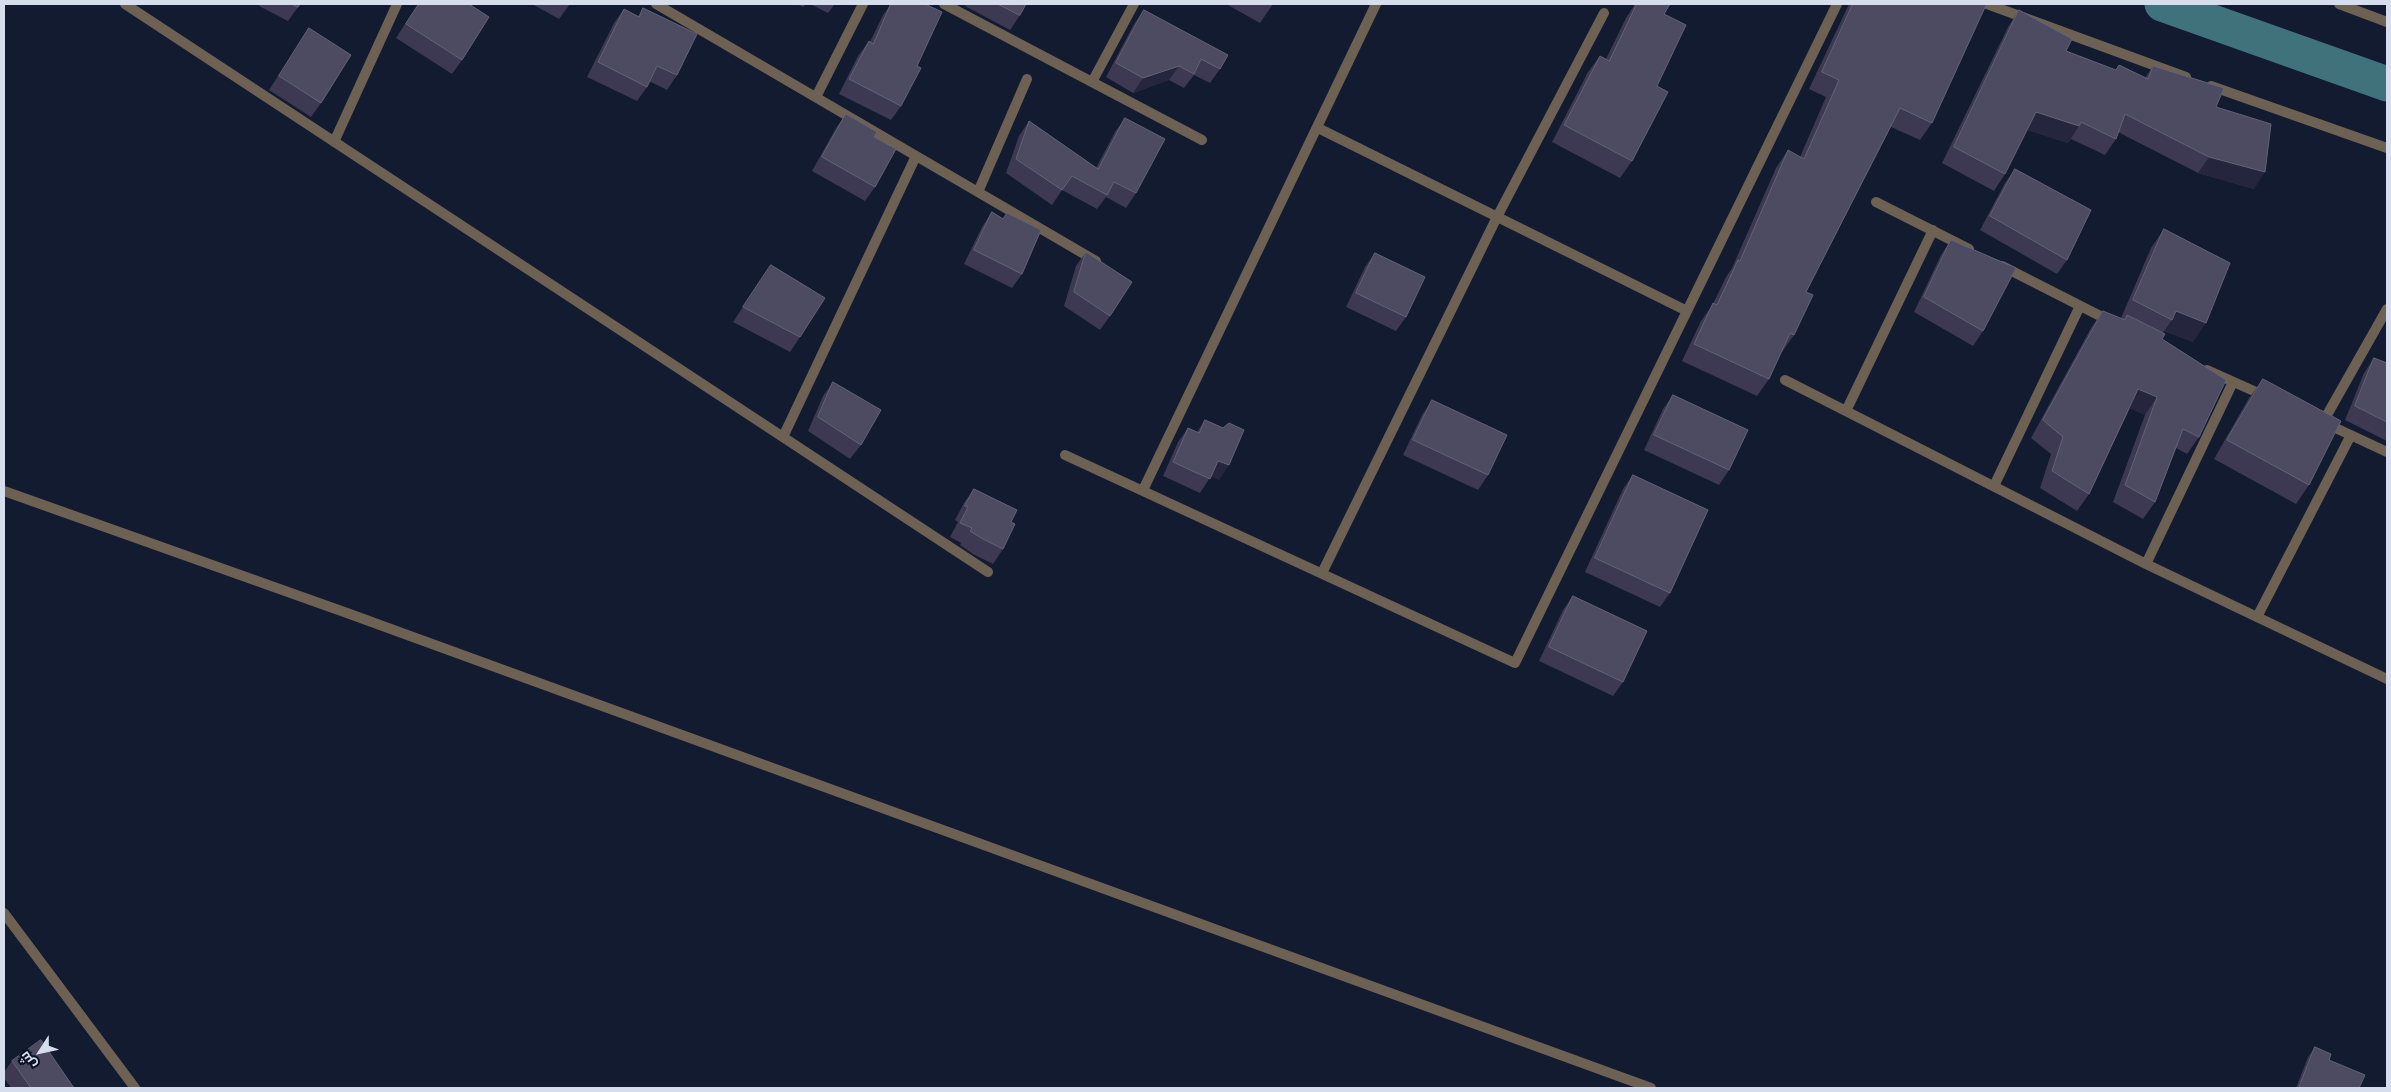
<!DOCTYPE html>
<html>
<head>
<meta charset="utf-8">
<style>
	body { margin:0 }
	#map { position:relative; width:2391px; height:1092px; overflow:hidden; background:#121b30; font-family:Poppins,Cairo,sans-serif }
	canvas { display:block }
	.frame { position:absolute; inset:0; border:5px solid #d6ddec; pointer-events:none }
	.north { position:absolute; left:15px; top:1027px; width:50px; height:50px; -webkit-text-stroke:4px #091126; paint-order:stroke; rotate:235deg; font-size:14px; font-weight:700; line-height:20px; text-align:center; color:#d6ddec }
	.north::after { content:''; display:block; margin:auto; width:18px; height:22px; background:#d6ddec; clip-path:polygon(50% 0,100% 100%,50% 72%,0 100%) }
</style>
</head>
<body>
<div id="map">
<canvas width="2391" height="1092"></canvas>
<div class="frame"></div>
<div class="north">ش</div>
</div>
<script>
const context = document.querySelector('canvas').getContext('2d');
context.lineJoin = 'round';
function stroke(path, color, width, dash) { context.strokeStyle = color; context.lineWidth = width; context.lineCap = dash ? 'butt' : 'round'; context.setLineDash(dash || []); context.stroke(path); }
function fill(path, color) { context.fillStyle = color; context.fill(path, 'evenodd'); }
stroke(new Path2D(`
	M2162 4 2387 84`), '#3f727a', 35);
stroke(new Path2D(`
	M4 491 347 613 1651 1088
	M4 913 135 1088`), '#6d6154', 10);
stroke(new Path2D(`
	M125 4 988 572
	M656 4 1096 261
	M944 4 1202 140
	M1987 4 2186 77
	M2339 4 2387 22
	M1092 82 1134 4
	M2211 86 2387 148
	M816 97 863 4
	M1318 128 1687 311
	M334 142 397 4
	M978 192 1027 79
	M1876 202 1969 249
	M2002 266 2112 322
	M2207 370 2265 396
	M1785 380 2146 564 2387 679
	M1846 411 1933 230
	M2319 420 2323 422 2387 309
	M2327 424 2387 452
	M783 437 916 156
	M1065 455 1515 663 1837 4
	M1994 486 2080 306
	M1143 490 1376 4
	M2146 564 2233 382
	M1322 573 1497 217 1604 13
	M2257 617 2351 435`), '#6d6154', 10);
fill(new Path2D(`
	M260 4H300L288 21 259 6Z
	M418 4H469L462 60 452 74 396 38Z
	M532 4H570L559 19Z
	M797 4H806L803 7Z
	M810 4H835L828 13Z
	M891 4H925L917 66 901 106 891 120 839 94 858 56 869 41 870 42 883 15Z
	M967 4H1026L1020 15 1010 30 965 6Z
	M1226 4H1273L1260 23Z
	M1635 4H1670L1664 14 1657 86 1632 161 1620 178 1552 142 1588 72 1600 56 1606 59 1626 18Z
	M1849 4H1983L1932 123 1920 140 1891 127 1806 292 1794 335 1782 352H1781L1769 379 1757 396 1682 361 1701 321 1713 304 1726 277 1732 268 1776 168 1788 150 1800 157 1826 97 1809 89Z
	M643 8 677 75 667 90 649 81 647 87 637 101 587 77 614 23 624 9 638 16Z
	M1144 10 1220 69 1210 83 1194 75 1184 88 1169 80 1133 93 1106 77 1134 24Z
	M2019 10 2066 51 2115 70 2119 65 2145 78 2153 66 2216 107 2254 189 2198 173 2118 132 2116 139 2105 155 2071 139 2068 143 2027 130 2005 174 1994 191 1942 163 2008 27Z
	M309 28 321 103 311 117 269 90Z
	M846 114 875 187 865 201 812 171 836 128Z
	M1125 118 1136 193 1126 208 1106 197 1097 209 1062 190 1052 205 1006 173 1019 136 1029 121 1096 168 1115 132Z
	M2015 169 2067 260 2057 274 1980 230 2005 183Z
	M992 212 1003 219 1022 274 1012 288 964 264 982 227Z
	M2164 229 2193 342 2164 331 2163 333 2162 339 2199 437 2187 454 2176 448 2155 502 2143 519 2113 502 2145 415 2130 408 2089 494 2077 511 2040 488 2051 454 2031 438 2091 328 2103 311 2121 318 2151 248Z
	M1951 240 1983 331 1973 346 1914 312 1941 255Z
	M1086 252 1110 316 1100 330 1064 306 1076 266Z
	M1375 253 1406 317 1396 331 1346 307 1365 267Z
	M771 265 800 337 790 352 733 322Z
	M2374 358 2387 363V441L2345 420 2364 373Z
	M2263 379 2309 485 2296 504 2214 459 2249 398Z
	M833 382 861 445 850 459 808 431 823 396Z
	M1673 395 1729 470 1719 485 1644 450 1663 409Z
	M1432 400 1488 475 1478 490 1403 455 1422 415Z
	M1205 420 1223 428 1219 480 1211 476 1200 493 1163 476 1178 442 1188 428 1197 432Z
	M1633 475 1670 593 1660 607 1585 572 1623 489Z
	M974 489 1011 522 1003 549 993 564 973 554 960 545 961 543 950 537 958 522 955 520 964 503Z
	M1573 596 1623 682 1613 696 1539 661 1563 610Z
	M2315 1047 2329 1060 2359 1088H2296L2308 1057Z
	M12 1061 74 1088H11L4 1078V1072Z`), '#3d3952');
fill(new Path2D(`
	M1179 66 1169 80 1133 93 1143 78Z
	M2036 112 2079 126 2068 143 2024 129Z
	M2209 157 2265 172 2254 189 2198 173Z
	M2176 311 2206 323 2193 342 2164 331 2172 320Z
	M2138 389 2157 397 2145 415 2126 407Z
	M1218 461 1229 465 1219 480 1208 475Z`), '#25263d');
const building = new Path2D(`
	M292 4H300L298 7Z
	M419 4H469L489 17 462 60 406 24Z
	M891 4H899L901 5 902 4H925L942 12 917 66 921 68 901 106 849 79 869 41 873 44Z
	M998 4H1026L1020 15Z
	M1637 4H1670L1664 14 1686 25 1657 86 1668 92 1632 161 1564 125 1600 56 1609 61Z
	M1853 4H1983L1986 5 1932 123 1900 108 1806 292 1813 295 1794 335 1790 333 1769 379 1694 344 1713 303 1717 305 1738 260 1740 261 1788 150 1804 159 1839 80 1822 72Z
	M643 8 697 34 677 75 657 66 647 87 598 62 624 9 639 17Z
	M1144 10 1228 55 1220 69 1201 59 1194 74 1179 66 1143 78 1116 63Z
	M2019 10 2072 39 2066 51 2116 70 2119 65 2148 79 2153 66 2224 88 2216 107 2271 124 2265 172 2209 157 2125 114 2116 139 2081 122 2079 126 2036 112 2005 174 1954 147Z
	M309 28 351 55 321 103 279 76Z
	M846 114 877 132 874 137 896 149 875 187 822 157Z
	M1125 118 1165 139 1136 193 1114 182 1107 195 1072 176 1062 190 1016 159 1029 121 1098 169Z
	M2015 169 2091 210 2067 260 1990 216Z
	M992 212 1003 219 1007 213 1041 230 1022 274 974 250Z
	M2164 229 2230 263 2206 323 2176 311 2172 320 2133 300Z
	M1951 240 2016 268 1983 331 1924 297Z
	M1086 252 1132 282 1110 316 1074 292Z
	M1375 253 1425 277 1406 317 1356 293Z
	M771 265 825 298 800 337 743 307Z
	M2103 311 2125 320 2127 315 2165 334 2162 339 2226 380 2199 437 2183 429 2155 502 2125 485 2157 397 2138 389 2089 494 2052 471 2063 437 2043 420Z
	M2374 358 2387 363V422L2355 406Z
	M2263 379 2341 421 2309 485 2227 440Z
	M833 382 881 410 861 445 818 417Z
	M1673 395 1748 430 1729 470 1654 435Z
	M1432 400 1507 435 1488 475 1413 440Z
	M1205 420 1223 428 1229 423 1244 430 1229 465 1218 461 1210 479 1173 462 1188 428 1199 433Z
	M1633 475 1708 510 1670 593 1595 558Z
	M974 489 1017 510 1011 522 1015 524 1003 549 983 539 970 531 972 528 960 523 968 507 965 506Z
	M1573 596 1647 631 1623 682 1549 647Z
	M41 1040 74 1088H31L12 1061Z
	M2315 1047 2331 1054 2329 1060 2365 1075 2359 1088H2299Z`);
fill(building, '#4d4b62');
stroke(building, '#626278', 1);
</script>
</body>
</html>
